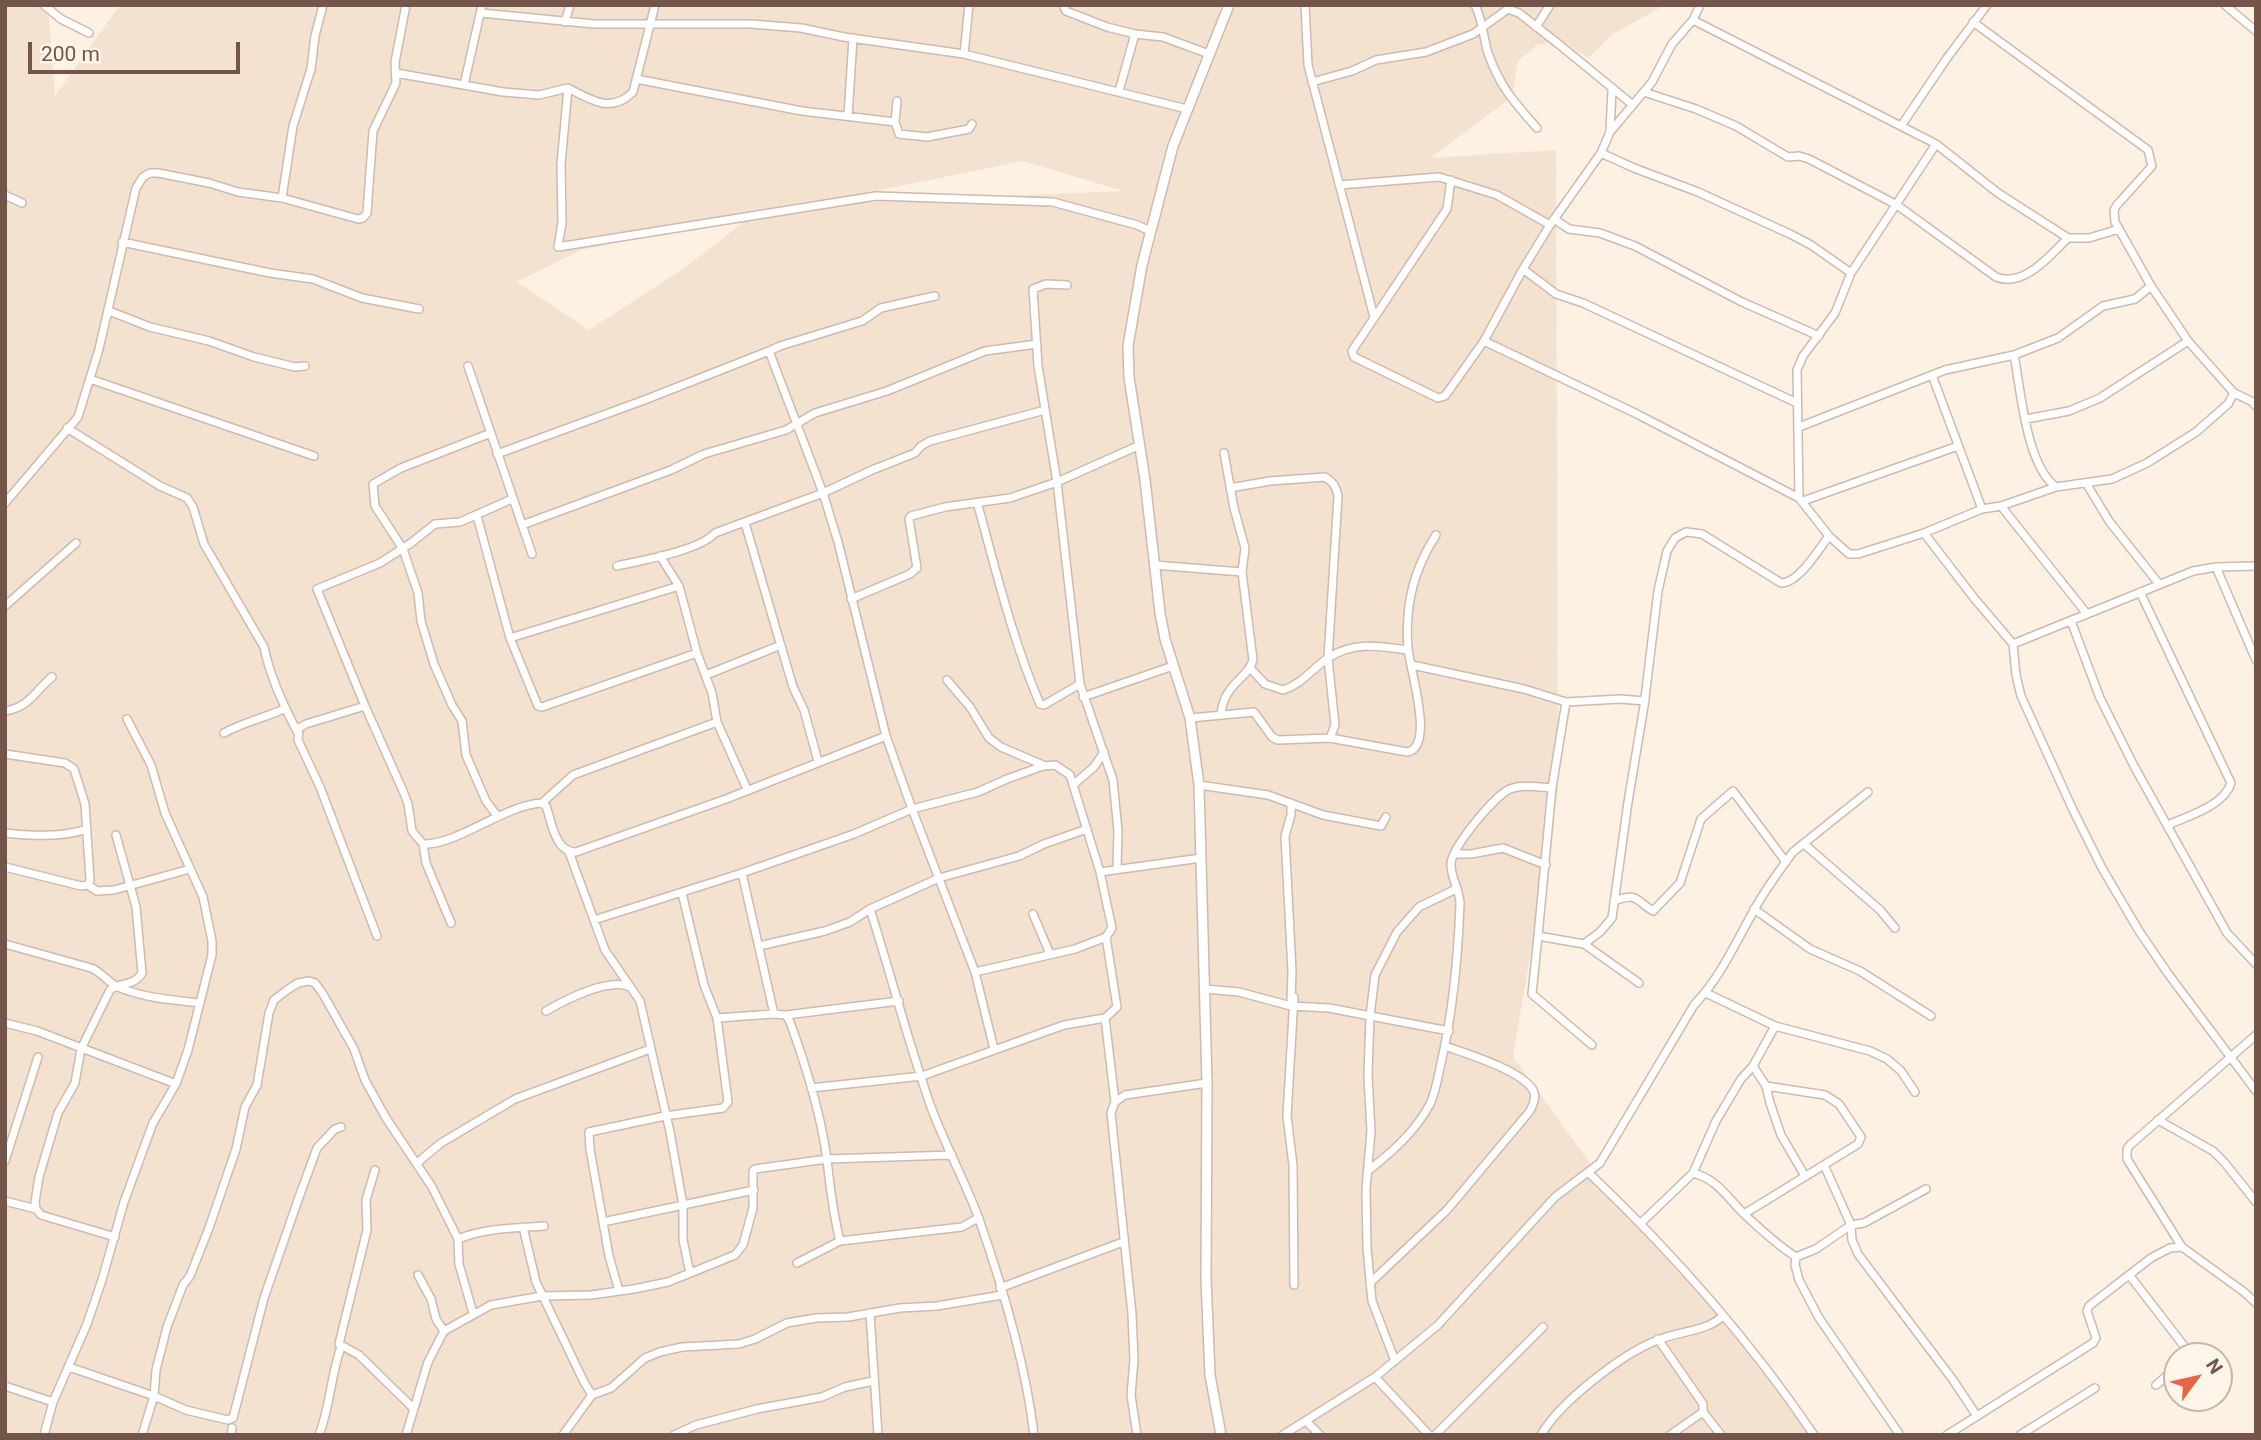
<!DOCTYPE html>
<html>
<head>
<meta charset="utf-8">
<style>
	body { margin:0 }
	#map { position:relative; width:2261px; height:1440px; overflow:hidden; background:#fcf1e2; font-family:Roboto,sans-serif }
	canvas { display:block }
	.frame { position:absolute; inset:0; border:7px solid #735649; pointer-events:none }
	.north { position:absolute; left:2163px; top:1342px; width:70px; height:70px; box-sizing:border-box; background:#fff5e8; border:2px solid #c7b5a8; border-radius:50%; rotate:57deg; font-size:19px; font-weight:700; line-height:28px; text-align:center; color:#735649 }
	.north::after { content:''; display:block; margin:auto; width:24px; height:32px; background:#e66547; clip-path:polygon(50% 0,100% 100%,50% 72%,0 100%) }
	.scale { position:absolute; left:28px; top:42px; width:212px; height:32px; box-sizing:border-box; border:4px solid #735649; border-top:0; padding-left:9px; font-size:21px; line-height:24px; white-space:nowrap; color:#735649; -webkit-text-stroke:5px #fff5e8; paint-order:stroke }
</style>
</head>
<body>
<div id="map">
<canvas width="2261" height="1440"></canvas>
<div class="frame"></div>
<div class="north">N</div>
<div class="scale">200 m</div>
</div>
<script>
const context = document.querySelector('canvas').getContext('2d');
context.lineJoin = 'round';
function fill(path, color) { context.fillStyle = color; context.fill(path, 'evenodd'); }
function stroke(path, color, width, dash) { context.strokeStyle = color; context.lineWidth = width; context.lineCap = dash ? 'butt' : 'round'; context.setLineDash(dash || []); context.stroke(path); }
fill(new Path2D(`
	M5 5H48L55 96 120 5H1665L1613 34 1588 58 1562 40 1537 45 1518 61 1512 97 1430 158 1556 150 1558 791 1513 1057 1624 1210 1740 1336 1810 1435H5ZM1023 161 1123 191 864 202 846 197ZM753 215 680 271 589 330 517 282 581 250Z`), '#f3e2d0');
const minor = new Path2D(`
	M44 5 61 19 89 33
	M1063 5 1066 11 1107 27 1135 34 1163 37 1209 54
	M1305 5 1308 65 1374 317
	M1475 5C1483 21 1483 37 1488 53 1500 87 1514 102 1537 128
	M2225 5 2256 31
	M481 13 594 24H751L801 28 844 37 964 54 1187 109
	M1693 20 1936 144 1998 193 2068 238
	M565 22 570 5
	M1973 22 2148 150 2152 166 2117 205 2114 210 2115 222 2151 286 2188 341 2234 393 2251 401 2256 406
	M1536 27 1550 5
	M964 54 969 5
	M396 73 503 92 539 95 568 88C591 100 611 114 633 92L655 5
	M636 79 802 111 895 122
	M1312 82 1352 71 1376 60 1426 52 1473 34 1508 9 1519 13 1561 46 1633 105
	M464 85 482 5
	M568 88 561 164 562 223 558 247 876 196 1053 202 1137 225 1150 231
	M1119 91 1135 34
	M1644 92 1696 109 1736 126 1788 157 1799 156 1809 159 1897 205 1996 277C2024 288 2049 256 2068 238H2089L2119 229
	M897 101 895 122 899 134 927 137 969 129 972 124
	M848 116 853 38
	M1901 126 1947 58 1987 5
	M1610 131 1612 90
	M1601 153 1634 168 1698 192 1790 234 1811 245 1851 273
	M1451 180 1447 209 1352 351 1354 357 1438 398 1445 396 1484 341 1523 269 1550 225 1601 153 1610 132 1652 82 1672 44 1693 20 1700 5
	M1339 185 1439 177 1497 195 1550 225
	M5 195 22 203
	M282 198 293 126 311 69 315 36 323 5
	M1554 219 1569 229 1600 233 1635 246 1742 302 1819 336
	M122 242 270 273 313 279 362 298 419 309
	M1523 269 1556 294 1583 303 1797 403
	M1067 285 1046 284 1033 289 1038 366 1057 482 1080 684 1113 780 1118 831 1117 868
	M935 296 881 308 862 321 780 346 769 351 823 493 838 542 886 736 912 809 975 972 994 1049
	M109 311 150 327 209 341 254 357 295 367 305 366
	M1484 341 1637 414 1799 498 1829 536 1849 554H1858L1924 533 1982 509 2001 506 2056 487 2112 479 2147 463 2196 432 2228 404 2234 393
	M2014 355C2021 391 2026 465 2056 487
	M468 366 532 554
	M1932 375 1982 509
	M90 379 314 456
	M2026 419 2069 411 2100 398 2188 341
	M1799 427 1945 370 2014 355 2058 338 2103 306 2135 299 2151 286
	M67 428 160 486 187 498 193 507 204 544 264 647C270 677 283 705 298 733
	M491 433 401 468 373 484 375 506 403 549 418 593 421 621 434 664 452 705 462 721 466 755 486 801 498 817
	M497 454 647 399 769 351
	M2086 483 2109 521 2159 584
	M1230 488 1270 481 1325 477C1333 482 1336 486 1338 496L1328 658 1335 725 1330 738
	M1799 498 1797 370 1803 356 1835 313 1851 273 1936 144
	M1803 501 1958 446
	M977 502C996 570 1012 639 1040 704L1044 705 1080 684
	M5 503 78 417 99 349 136 188 143 177 150 173H158L209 183 238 192 282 198 358 219 363 218 367 213 373 131 396 83 395 62 406 5
	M2001 506 2087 614
	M477 516 510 638 679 586
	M745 523 793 687 804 710 818 761
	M522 525 671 470 704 454 786 430 815 413 887 391 985 351 1037 344
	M1924 533 1974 598 2013 644 2193 571 2216 567 2256 566
	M660 556 679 586 697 653 712 693 717 722 747 789
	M1154 565 1242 572
	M617 566C642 560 699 551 715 533L823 493 872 470 915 453 921 446 930 441 1045 410
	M2216 567 2256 660
	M2140 592 2231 783C2224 806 2188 816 2168 825
	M851 599 910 574 917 568 909 519 911 516 945 507 1010 498 1057 482 1140 445
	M5 606 76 543
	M2071 621 2100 698 2134 766 2227 933 2256 964
	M510 638 538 706 542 707 697 653
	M2013 644 2016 675 2021 696 2073 810 2102 868 2139 931 2169 975 2256 1091
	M1412 665 1524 689 1566 702 1620 699 1645 701
	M1250 668 1265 684 1283 690C1302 684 1312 669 1328 658 1354 641 1379 646 1408 650
	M706 675 781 645
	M947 680 970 707 989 738 1001 747 1043 765
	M1083 697 1173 666
	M1566 702 1552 788 1538 936 1584 944 1600 932 1612 918 1628 802 1644 706 1658 591 1667 551 1675 538 1686 532 1702 534 1781 583C1798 584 1819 549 1829 536
	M365 706 306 724 299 728 298 740 320 787 377 936
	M5 711C30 707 34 692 52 677
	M1221 715C1223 684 1248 679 1253 660L1242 572 1245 548 1234 508 1224 453
	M1190 718 1254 712 1272 737 1278 740 1330 738 1407 752C1436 748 1409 667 1408 648 1407 638 1407 626 1408 616 1410 586 1420 560 1436 535
	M224 733C244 722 264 718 284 709
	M5 754 65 763 74 769 85 804 90 880 88 885 81 886 5 867
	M1073 785 1094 767 1104 752
	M1199 785 1268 795 1323 815 1381 826 1386 817
	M542 803 573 775 717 722
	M1291 803V815L1285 836 1292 971 1291 1001
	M5 833C31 836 62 838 87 829
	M423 844C455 846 505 805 541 803L546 806C552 823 555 852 576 852L726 799 886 736
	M1804 844 1880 910 1895 928
	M569 852 605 950 640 1001 670 1132 683 1205V1240L690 1273
	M1454 854H1471L1503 848 1546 865
	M1100 872 1201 858
	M742 873 774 1014 786 1015 790 1022C806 1066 821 1113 827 1160 830 1187 833 1214 840 1241
	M88 885 97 891 114 890 190 869
	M1614 901C1638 892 1635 900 1653 911L1680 883 1701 819 1733 791 1786 862
	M870 909C891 975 908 1042 931 1107 945 1145 965 1181 979 1219 1002 1285 1026 1365 1034 1435
	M1754 909 1810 949 1860 971 1931 1016
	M1033 914 1050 954
	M594 920 742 873 854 834 912 809 978 792 1007 779 1043 766 1055 765 1070 775 1100 872 1112 928 1106 937 1075 949 975 972
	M451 923 426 863 423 844 412 831 408 804 403 791 365 706 317 589 380 563 411 543 435 524 460 522 512 499
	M1538 936 1532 994 1592 1045
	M5 944 91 968C102 972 107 982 118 987 144 998 172 1000 200 1003
	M1584 944 1639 983
	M759 946 825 931 850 922 870 909 939 878 1019 856 1044 844 1087 829
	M1205 989 1239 992 1291 1006 1329 1008 1449 1031
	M1706 993 1775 1026 1870 1051 1887 1059 1901 1071 1915 1092
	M546 1011C565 1000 609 977 630 987
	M786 1015 899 1001
	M717 1018 774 1014
	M1105 1018 1115 1102
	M5 1023 37 1031 176 1084
	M2256 1035 2130 1145 2127 1149V1159L2182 1247 2244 1292 2256 1303
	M1753 1066 1766 1086 1770 1103 1781 1135 1805 1176
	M811 1088 922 1076 1064 1025 1105 1018 1117 1007 1106 937
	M2158 1120 2213 1151 2224 1162 2256 1202
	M5 1161 38 1057
	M417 1163 441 1143 515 1099 650 1049
	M1824 1165 1851 1225 1852 1240 1858 1254 1953 1380 1977 1416
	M375 1170 366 1200 367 1230 339 1344 359 1355 413 1408
	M1369 1170C1392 1152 1416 1131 1430 1104 1436 1091 1438 1077 1441 1063 1453 1012 1458 957 1460 904 1460 890 1450 877 1451 863 1453 846 1495 795 1510 789 1522 784 1539 787 1552 788
	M1589 1173C1672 1252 1749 1339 1814 1435
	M1693 1173 1716 1121 1741 1079 1753 1066 1775 1026
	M5 1201 36 1209
	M1744 1214 1858 1144 1861 1137 1839 1104 1825 1095 1766 1086
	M603 1222 754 1190
	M1641 1223 1693 1173C1717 1179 1727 1197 1744 1214 1760 1229 1777 1245 1796 1257L1816 1249 1851 1225 1864 1223 1926 1189
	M523 1227 536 1282 584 1382 592 1395
	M115 1237 41 1215 36 1209 35 1202 39 1177 58 1113 75 1083 81 1049 110 990C120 982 135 986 142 973L136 907 116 835
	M1796 1257 1795 1265 1799 1280 1819 1318 1900 1435
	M797 1263 840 1241 962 1227 978 1218
	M418 1275 431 1299 436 1319 444 1331
	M2130 1276 2184 1346 2186 1356
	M1370 1283 1447 1210 1530 1111C1533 1104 1537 1097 1533 1090 1521 1070 1467 1054 1445 1046
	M1294 1285 1293 1165 1287 1116 1294 997
	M1000 1288 1123 1242
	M619 1291 609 1256 590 1149 589 1132 665 1116 723 1108 728 1102 717 1018 704 985 682 893
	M473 1313 459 1264 458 1239C485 1228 516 1228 544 1226
	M870 1313 878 1435
	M1658 1339 1703 1404V1412L1670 1435
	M1395 1361 1372 1301 1367 1248 1366 1189 1371 1131 1368 1076 1370 1016 1375 975 1397 932 1419 907 1456 889
	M69 1367 154 1396 186 1410 228 1420 233 1418 264 1298 298 1200 317 1148 335 1129 341 1127
	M1375 1377 1429 1435
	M2156 1385 2177 1367
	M5 1386 53 1402
	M1703 1412 1721 1435
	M1306 1421 1320 1435
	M44 1435 53 1402 87 1324 102 1280 124 1202 153 1123 176 1084 188 1050 212 955V941L203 897 165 813 151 765 127 719
	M142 1435 154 1396 156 1370 167 1327 183 1285 190 1276 209 1228 236 1149 245 1107 257 1085 269 1013 274 1000 287 990 298 983 309 981 315 983 323 994 354 1049 365 1080 386 1118 432 1187 458 1239
	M231 1435 232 1428
	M319 1435C331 1404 330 1378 341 1347
	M406 1435 428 1362 444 1331 491 1305 542 1296 591 1295 634 1289 668 1282 735 1255 743 1245 753 1208V1171L755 1169 827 1159 952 1155
	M563 1435 592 1395 611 1388 645 1358 660 1352 682 1347 739 1344 755 1339 787 1323 816 1318 848 1317 900 1308 937 1306 1002 1295
	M674 1435 696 1425 757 1409 822 1397 845 1387 873 1381
	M1137 1435 1131 1395 1134 1360 1132 1314 1111 1113 1115 1102 1125 1095 1207 1083
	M1283 1435 1375 1377 1438 1325 1555 1197 1600 1163 1694 1005C1720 978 1735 944 1753 912 1764 891 1779 871 1793 852L1868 792
	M1435 1435 1543 1327
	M1541 1435C1560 1402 1623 1353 1658 1340 1679 1331 1706 1332 1723 1316
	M1947 1435 2093 1343 2096 1338 2087 1311 2089 1306 2151 1258 2170 1248 2182 1247
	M2020 1435 2095 1388`);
const tertiary = new Path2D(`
	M1221 1435 1210 1375 1206 1279 1207 1083 1199 785 1190 718 1165 639 1160 613 1145 480 1129 377 1128 346 1142 265 1173 146 1229 5`);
stroke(minor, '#cfbaac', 10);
stroke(tertiary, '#cfbaac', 12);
stroke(minor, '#fff', 7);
stroke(tertiary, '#fff', 9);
</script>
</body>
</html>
